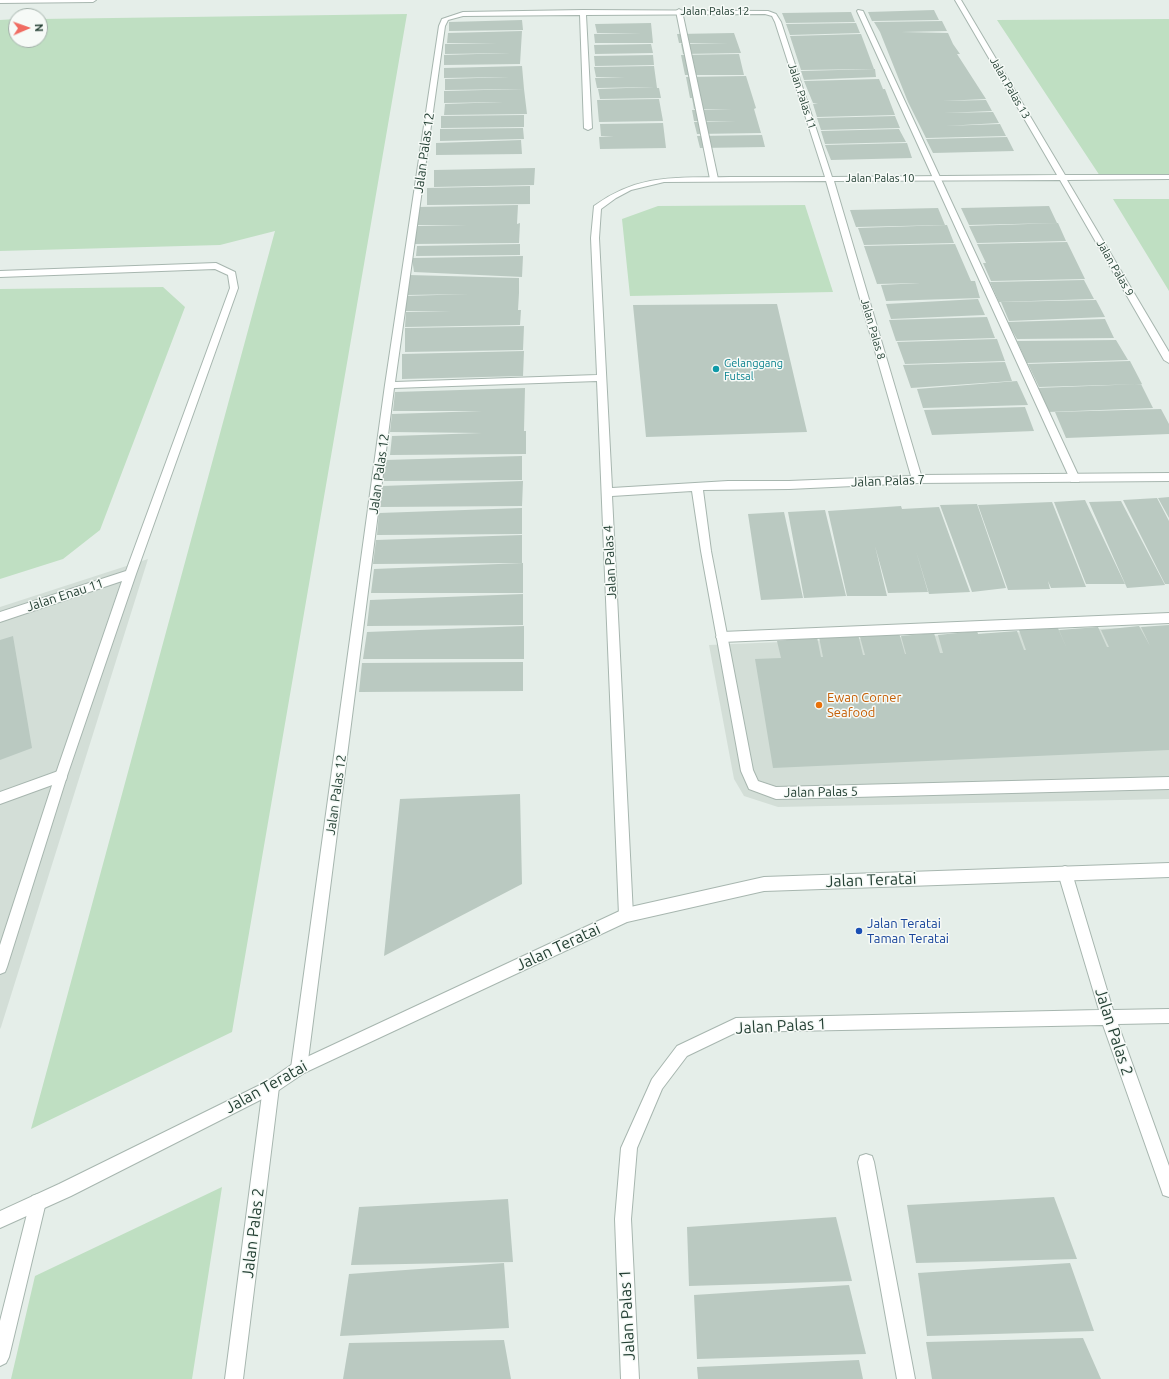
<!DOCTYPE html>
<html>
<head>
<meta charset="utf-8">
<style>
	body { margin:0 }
	#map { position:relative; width:1169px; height:1379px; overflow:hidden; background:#e5eee9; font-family:Ubuntu,sans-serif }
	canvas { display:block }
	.north { position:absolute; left:8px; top:8px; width:40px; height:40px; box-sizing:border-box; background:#f6faf7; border:1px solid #a2b0a9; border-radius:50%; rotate:88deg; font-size:11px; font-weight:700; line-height:16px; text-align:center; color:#244034 }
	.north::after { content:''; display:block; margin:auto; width:14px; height:18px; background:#f06c62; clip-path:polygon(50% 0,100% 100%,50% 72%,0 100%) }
</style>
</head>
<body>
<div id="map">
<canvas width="1169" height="1379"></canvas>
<div class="north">N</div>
</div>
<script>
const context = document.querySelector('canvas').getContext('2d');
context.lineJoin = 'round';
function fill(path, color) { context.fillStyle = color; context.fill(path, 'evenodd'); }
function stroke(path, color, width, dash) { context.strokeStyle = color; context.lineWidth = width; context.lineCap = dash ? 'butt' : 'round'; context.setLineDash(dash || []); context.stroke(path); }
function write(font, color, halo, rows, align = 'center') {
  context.font = font + ' Ubuntu,sans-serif'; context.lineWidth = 3; context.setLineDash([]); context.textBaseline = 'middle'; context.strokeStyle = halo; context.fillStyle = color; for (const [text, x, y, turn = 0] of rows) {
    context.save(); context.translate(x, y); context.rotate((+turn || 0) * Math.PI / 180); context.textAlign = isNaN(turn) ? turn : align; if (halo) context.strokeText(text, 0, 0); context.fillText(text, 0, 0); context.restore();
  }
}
fill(new Path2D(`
	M148 559 1 1027 0 1029V607Z
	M1169 626V799L778 807 744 796 734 779 709 645Z`), '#d3ded7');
fill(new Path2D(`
	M407 14 232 1032 31 1129 275 231 220 245 0 251V20L16 19V40H40V19Z
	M1169 19V175L1100 176 997 20Z
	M1113 199H1169V291Z
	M805 205 833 292 630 296 622 219 658 206Z
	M163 287 185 307 100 530 63 559 0 579V289Z
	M222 1187 192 1379H11L35 1276Z`), '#bfdfc2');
fill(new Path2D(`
	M934 10 939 20 872 21 868 12Z
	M851 12 855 22 786 23 782 13Z
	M522 20 523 30 449 31V22Z
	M942 21 947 31 901 32 948 33 953 44 960 54H957L986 99 942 101 986 100 992 111 944 113 993 112 999 123 945 126 1000 124 1006 136 926 138 908 102 880 32 874 22Z
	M651 23 653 43H595L594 34 642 33H597L595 24Z
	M856 23 860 33 790 35 786 24Z
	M522 31 520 64 444 65V55L510 53 445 54V44L497 43H447L448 33Z
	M734 33 741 53 683 54 681 44 728 43H679L677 34Z
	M861 34 874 69 801 70 790 36Z
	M651 44 653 53 595 54 594 45Z
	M739 54 744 75H685L681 55Z
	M653 55 654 65 595 66 594 56Z
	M522 66 524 89 445 90V79L509 77 444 78V68Z
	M654 66 657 88H659L661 98 600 99 598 89 654 87 597 88 595 78 625 77H596L594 67Z
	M875 69 876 77 804 80 801 71Z
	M746 76 756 108 754 109 761 133 697 134 694 122 736 121H694L692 110 732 109H694L692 98H690L686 77Z
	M879 79 883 89H885L895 115 817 117 813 104 818 103H813L804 81Z
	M524 89 527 114 444 115 445 104 503 102 444 103V91Z
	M659 99 663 121 599 122 597 100Z
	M524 115V127L441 128V116Z
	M895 116 900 128 821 130 817 118Z
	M663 123 666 148 600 149 599 137 614 136H601L600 124Z
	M523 128 524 139 440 141V129Z
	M899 129 906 142 825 144 821 131Z
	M762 135 765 147 700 148 697 136Z
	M1007 137 1014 151 933 153 926 139Z
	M521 140 522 154 436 155V143Z
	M907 143 912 158 831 160 825 145Z
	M535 168 534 185 434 187V170Z
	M530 186V204L427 205V188Z
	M518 205 517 224 520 223 519 243 413 244 416 226 467 225H416L418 207Z
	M1049 206 1057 223 969 225 961 208Z
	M938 208 945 225 856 227 850 210Z
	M1058 223 1066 241 977 243 969 226Z
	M947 225 954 243 864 245 858 228Z
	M1067 242 1085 279 991 281 983 263H986L977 244Z
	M520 244V255L416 256 417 246Z
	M955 244 971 281H975L980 298 886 301 881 285 920 283 877 284 864 246Z
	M523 256 522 277 414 272 412 258Z
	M409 275 519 278V293L518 310H521L520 325 405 327 406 312 451 311H404V296L470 294 407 295Z
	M1084 280 1094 299 999 302 990 282Z
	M978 299 985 315 891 319 886 304Z
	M1096 300 1105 317 1009 321 1001 302Z
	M777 304 807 432 646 437 633 305Z
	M987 317 995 338 896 341 889 320Z
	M1105 319 1114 338 1017 339 1007 322Z
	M524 326 523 350 405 352V328Z
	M997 339 1005 361 905 364 897 342Z
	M1116 340 1128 360 1027 363 1017 341Z
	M524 351 523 376 402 379V354Z
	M1130 361 1142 384 1039 387 1028 364Z
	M1005 362 1012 381 911 388 903 365Z
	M1017 381 1028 405 923 408 917 389Z
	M1141 384 1153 408 1048 412 1037 388Z
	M525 388 524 431H526V454L390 455 392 436 482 433 390 432 392 414 482 411H393L395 392Z
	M1025 407 1034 431 932 435 924 410Z
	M1161 409 1169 424V434L1066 438 1055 412Z
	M522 456V480L383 481 385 460Z
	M523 481 522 506 380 507 382 486Z
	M1169 497V518L1158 498Z
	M1157 498 1169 521V584H1165L1123 500Z
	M1085 500 1125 584H1086L1054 502Z
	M1121 501 1165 585 1127 588 1089 502Z
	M1052 502 1086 587 1051 588 1048 581 1050 589 1008 590 978 505Z
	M977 504 1006 588 972 592 940 505Z
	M901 506 902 509 939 507 970 592 929 594 916 551 928 592 888 593 875 546 887 596H847L828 511Z
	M522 508V534L377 535 379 513Z
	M825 510 846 596 804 598 788 512Z
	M784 512 803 598 761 600 748 514Z
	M522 535V563L373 564 376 540Z
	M523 563V593H371L374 569Z
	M523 594V625L367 626 370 600Z
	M1169 625V750L773 768 755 659 781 658 777 641 817 637 821 657H823L819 637 858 634 863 655H865L860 637 899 633 905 654H906L901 636 934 633 940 653H943L938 635 977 631 984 651 978 634 1017 631 1024 650H1026L1019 630 1057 626 1067 649 1059 630 1098 627 1107 647H1109L1101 630 1139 626 1150 646 1141 627Z
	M524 626V659H363L367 632Z
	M13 636 32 748 0 760V640Z
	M523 662V691L359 692 362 663Z
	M520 794 522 884 384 956 400 799Z
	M1054 1197 1077 1259 916 1263 907 1205Z
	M508 1199 513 1262 351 1265 359 1207Z
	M836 1217 852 1281 689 1286 687 1227Z
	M504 1263 509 1328 340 1336 349 1274Z
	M1070 1263 1094 1331 927 1336 918 1273Z
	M849 1285 866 1354 697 1359 694 1295Z
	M1083 1338 1101 1379H932L926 1342Z
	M504 1340 511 1379H343L349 1343Z
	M859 1360 863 1379H698L697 1367Z`), '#bac9c1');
const service = new Path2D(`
	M679 9 682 11 718 179 714 181 710 179 676 11Z
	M858 10 863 11 1080 479 1079 482H1071L1070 479 857 11Z
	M1169 613V623L722 642 718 640 716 637 718 634 722 632Z
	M61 770 66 772 67 776 66 780 0 804V792Z
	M866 1154 872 1156 874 1162 915 1379H897L858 1162 860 1156Z`);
const minor = new Path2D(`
	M0 0H96L93 2 0 3Z
	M955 0H961L1065 175H1169V179L1067 180 1169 352V363L1164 360 1060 180 834 181 921 475 1169 473V481L917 483 789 489 703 490 711 551 753 770 758 781 776 787 1169 777V789L776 799 749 789 741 771 701 551 692 491 612 496 633 915 631 920 626 922 621 920 619 915 597 381 394 388 307 1068 304 1073 299 1076 294 1073 291 1068 385 385 439 26 442 19 463 12 583 10 768 11 776 14 781 22 832 177 1057 175ZM765 14 772 16 775 22 825 177C793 177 762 177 730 177 678 178 639 173 594 206L591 238 597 375 395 382 445 26 448 20 463 16 580 15 584 128 588 130 592 128 586 15ZM826 181 911 476 789 481H728L612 488 599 238 601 209 616 198 631 190 664 182Z
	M216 263 235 272 238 288 136 574 67 776 7 967 5 972 0 974V945L55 776 122 581 0 622V612L126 571 230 288 228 275 215 269 0 277V271Z
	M1065 866 1070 868 1072 873 1113 1010 1169 1009V1023L1118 1024 1169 1166V1197L1163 1195 1161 1189 1103 1025 737 1032 687 1056 662 1089 637 1148 631 1219 639 1379H621L615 1219 621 1148 652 1079 677 1046 736 1018 1099 1010 1058 873 1060 868Z
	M271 1079 276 1082 279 1087 243 1379H225L263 1087 266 1082Z
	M38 1194 44 1196 46 1202 9 1357 6 1363 0 1366V1321L30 1202 32 1196Z`);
const tertiary = new Path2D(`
	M1169 863V877L764 891 627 922 304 1073 276 1092 71 1196 0 1228V1211L59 1184 266 1082 294 1063 626 908 764 877Z`);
stroke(service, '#a7b6af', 2);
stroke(minor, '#a7b6af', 2);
stroke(tertiary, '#a7b6af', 2);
fill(service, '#fff');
fill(minor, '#fff');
fill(tertiary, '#fff');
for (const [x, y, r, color] of [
	[716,369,4,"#0f9aa8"],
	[819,705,4,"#e8710a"],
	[859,931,4,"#1a4fb4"]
]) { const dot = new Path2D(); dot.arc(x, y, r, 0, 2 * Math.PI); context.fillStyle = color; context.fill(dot); stroke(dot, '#f6faf7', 1.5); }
write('11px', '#244034', '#f6faf7', [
	["Jalan Palas 12",715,11],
	["Jalan Palas 13",1010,88,60],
	["Jalan Palas 11",802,96,72],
	["Jalan Palas 10",880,178],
	["Jalan Palas 9",1115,268,60],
	["Jalan Palas 8",873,329,74]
]);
write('11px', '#0d838f', '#f6faf7', [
	["Gelanggang",724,363],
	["Futsal",724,376]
], 'left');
write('13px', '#244034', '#f6faf7', [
	["Jalan Palas 12",424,153,-82],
	["Jalan Palas 12",379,474,-82],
	["Jalan Palas 7",888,481,-2],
	["Jalan Palas 4",610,562,-93],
	["Jalan Enau 11",65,595,-18],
	["Jalan Palas 5",821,792,-1],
	["Jalan Palas 12",336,795,-82]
]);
write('13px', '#c56008', '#f6faf7', [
	["Ewan Corner",827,698],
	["Seafood",827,713]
], 'left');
write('13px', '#164399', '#f6faf7', [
	["Jalan Teratai",867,924],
	["Taman Teratai",867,939]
], 'left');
write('16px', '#244034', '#f6faf7', [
	["Jalan Teratai",871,880,-2],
	["Jalan Teratai",558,947,-25],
	["Jalan Palas 1",781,1026,-3],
	["Jalan Palas 2",1114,1032,72],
	["Jalan Teratai",266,1087,-29],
	["Jalan Palas 2",253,1233,-83],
	["Jalan Palas 1",627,1315,-93]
]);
</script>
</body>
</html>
